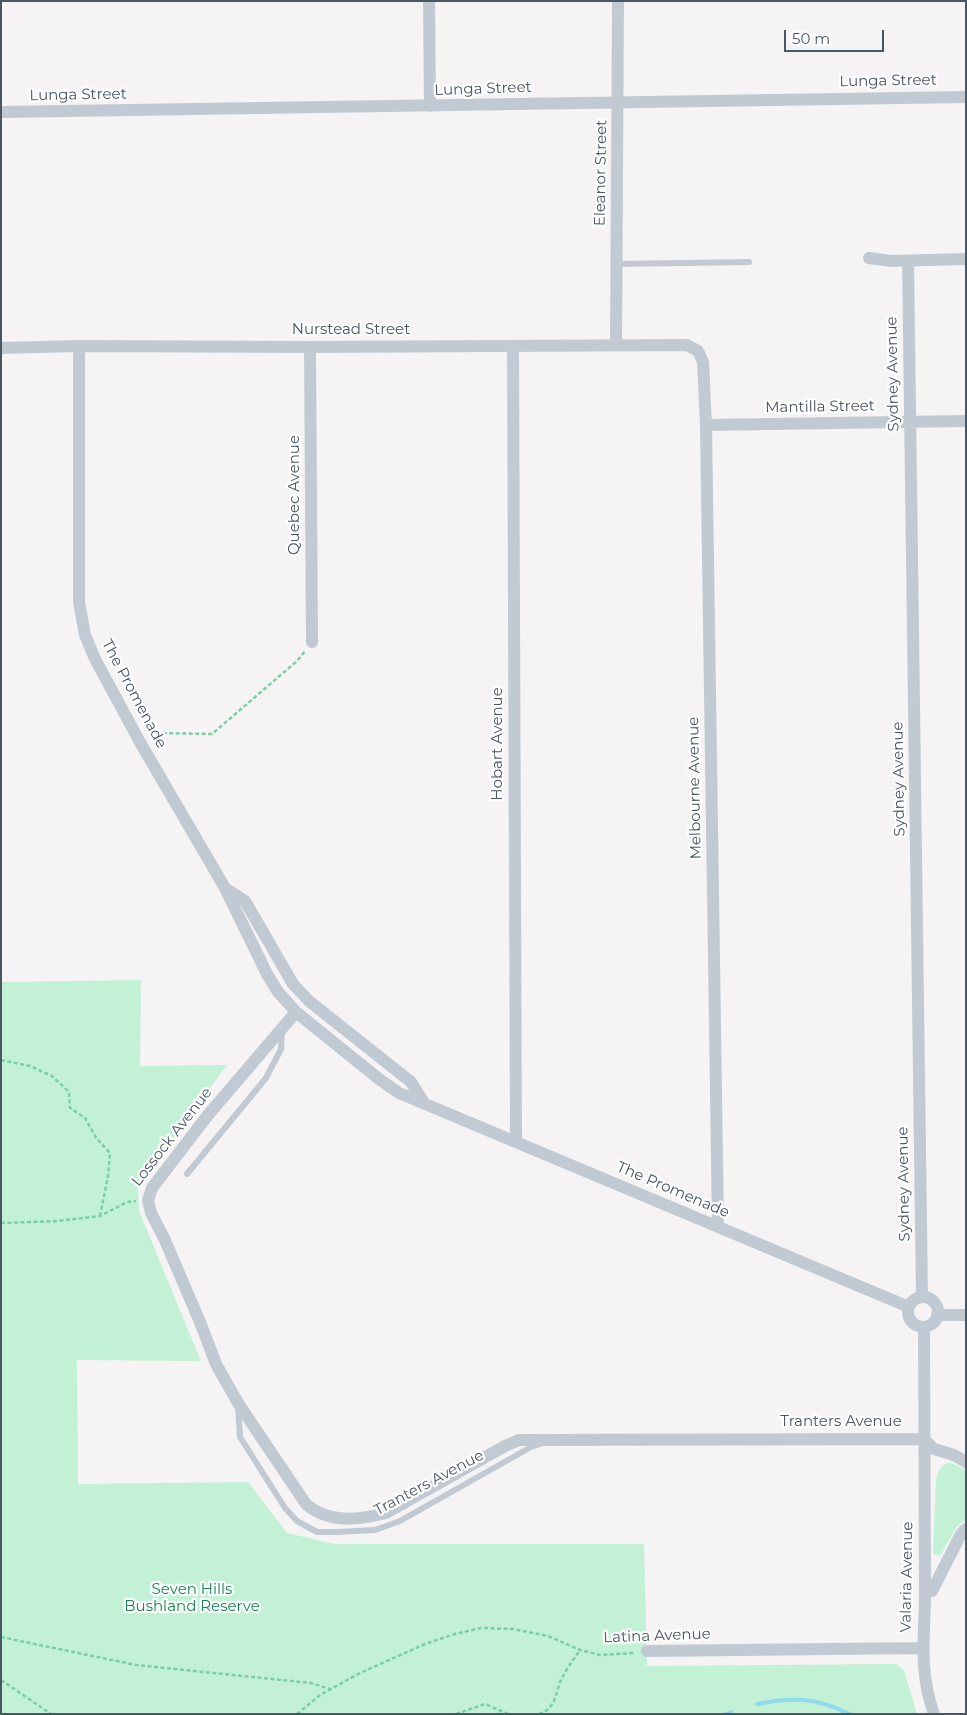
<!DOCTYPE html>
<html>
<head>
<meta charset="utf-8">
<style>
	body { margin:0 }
	#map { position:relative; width:967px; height:1715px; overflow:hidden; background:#f5f3f3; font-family:Montserrat,sans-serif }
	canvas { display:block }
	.frame { position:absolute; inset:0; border:2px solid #4a5661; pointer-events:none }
	.scale { position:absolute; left:784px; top:30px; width:100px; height:22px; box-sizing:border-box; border:2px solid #4a5661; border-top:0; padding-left:6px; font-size:15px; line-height:18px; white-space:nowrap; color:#4a5661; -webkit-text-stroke:4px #fff; paint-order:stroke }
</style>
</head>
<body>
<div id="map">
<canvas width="967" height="1715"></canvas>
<div class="frame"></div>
<div class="scale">50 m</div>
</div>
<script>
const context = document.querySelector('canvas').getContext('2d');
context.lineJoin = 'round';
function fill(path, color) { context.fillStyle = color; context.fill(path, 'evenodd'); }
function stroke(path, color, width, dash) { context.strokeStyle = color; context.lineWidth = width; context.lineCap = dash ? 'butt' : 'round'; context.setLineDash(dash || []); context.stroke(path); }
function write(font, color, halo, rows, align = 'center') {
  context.font = font + ' Montserrat,sans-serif'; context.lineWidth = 4.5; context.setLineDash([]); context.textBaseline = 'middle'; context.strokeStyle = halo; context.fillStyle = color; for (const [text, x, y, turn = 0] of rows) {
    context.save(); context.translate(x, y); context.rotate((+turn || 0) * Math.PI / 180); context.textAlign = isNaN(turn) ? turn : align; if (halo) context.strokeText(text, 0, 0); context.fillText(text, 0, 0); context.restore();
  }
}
fill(new Path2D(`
	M141 980 140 1066 227 1065 138 1186 139 1211 201 1361 77 1360 78 1484 248 1482 287 1533 335 1544H644L647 1666 896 1664 904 1670 917 1714H1V982Z
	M949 1462 966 1470V1520L957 1526 940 1556 933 1554 936 1478 941 1467Z`), '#c3f1d5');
stroke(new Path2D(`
	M757 1704C792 1697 816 1697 849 1714
	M726 1714 731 1712`), '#90daee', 4);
stroke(new Path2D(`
	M151 738 160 733 212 734 297 661 305 651
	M1 1060 30 1066 52 1076 69 1092 70 1108 85 1118 97 1139 110 1153 108 1176 100 1216
	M1 1223 58 1221 100 1216 127 1202 136 1201
	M1 1637 136 1665 311 1683 330 1689
	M1 1680 51 1714
	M297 1714 320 1695 360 1673 425 1644 455 1634 481 1628 513 1629 548 1636 580 1650 600 1655 635 1653
	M456 1714 485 1704 508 1714
	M539 1714C558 1708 555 1690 562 1678 567 1668 574 1659 580 1650`), '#7ad0a6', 2.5, [4, 2.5]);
stroke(new Path2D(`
	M616 264 749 262
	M187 1174 266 1078 281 1049 282 1030
	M238 1406 240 1437 285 1508 297 1521 317 1532H337L375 1530 400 1521 531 1447 540 1444`), '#c1cad2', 6);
stroke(new Path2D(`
	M429 1 430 106
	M1 112 966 97
	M869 258 891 261 966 259
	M908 261 922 1297
	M616 345 618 1
	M79 346V602L85 635 95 659 141 744 225 888 267 974 278 992 296 1012 379 1079 399 1093 909 1307
	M513 346 516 1141
	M310 347 312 642
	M1 348 79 346 310 347 687 345 698 351 703 362 706 425 718 1226
	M706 425 966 421
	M225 888 245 901 293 984 309 1001 411 1082 424 1103
	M296 1012 208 1115 152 1188 148 1200 151 1213 164 1238 200 1322 216 1364 238 1403 306 1504C329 1524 358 1520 386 1513L505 1446 519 1440 924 1439 934 1449 954 1455 966 1462
	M908 1312a15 15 0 1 1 30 0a15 15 0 1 1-30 0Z
	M937 1315H966
	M924 1327C924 1412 924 1497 925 1582 926 1629 917 1667 934 1714
	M925 1593 932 1591 961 1534 966 1529
	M647 1651 922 1648`), '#c1cad2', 12);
write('15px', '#4a5661', '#fff', [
	["Lunga Street",888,81,-1],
	["Lunga Street",483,89,-2],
	["Lunga Street",78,95,-1],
	["Eleanor Street",601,173,-89],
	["Nurstead Street",351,330],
	["Sydney Avenue",893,374,-91],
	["Mantilla Street",820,407,-1],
	["Quebec Avenue",295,495,-90],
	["The Promenade",134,694,62],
	["Hobart Avenue",498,744,-90],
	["Sydney Avenue",899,779,-91],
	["Melbourne Avenue",695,788,-91],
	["Lossock Avenue",172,1137,-52],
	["Sydney Avenue",904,1184,-91],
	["The Promenade",673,1190,23],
	["Tranters Avenue",841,1422],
	["Tranters Avenue",429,1483,-28],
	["Valaria Avenue",907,1577,-89],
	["Latina Avenue",657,1636,-2]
]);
write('15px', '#17864f', '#fff', [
	["Seven Hills",192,1590],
	["Bushland Reserve",192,1607]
]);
</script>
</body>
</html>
